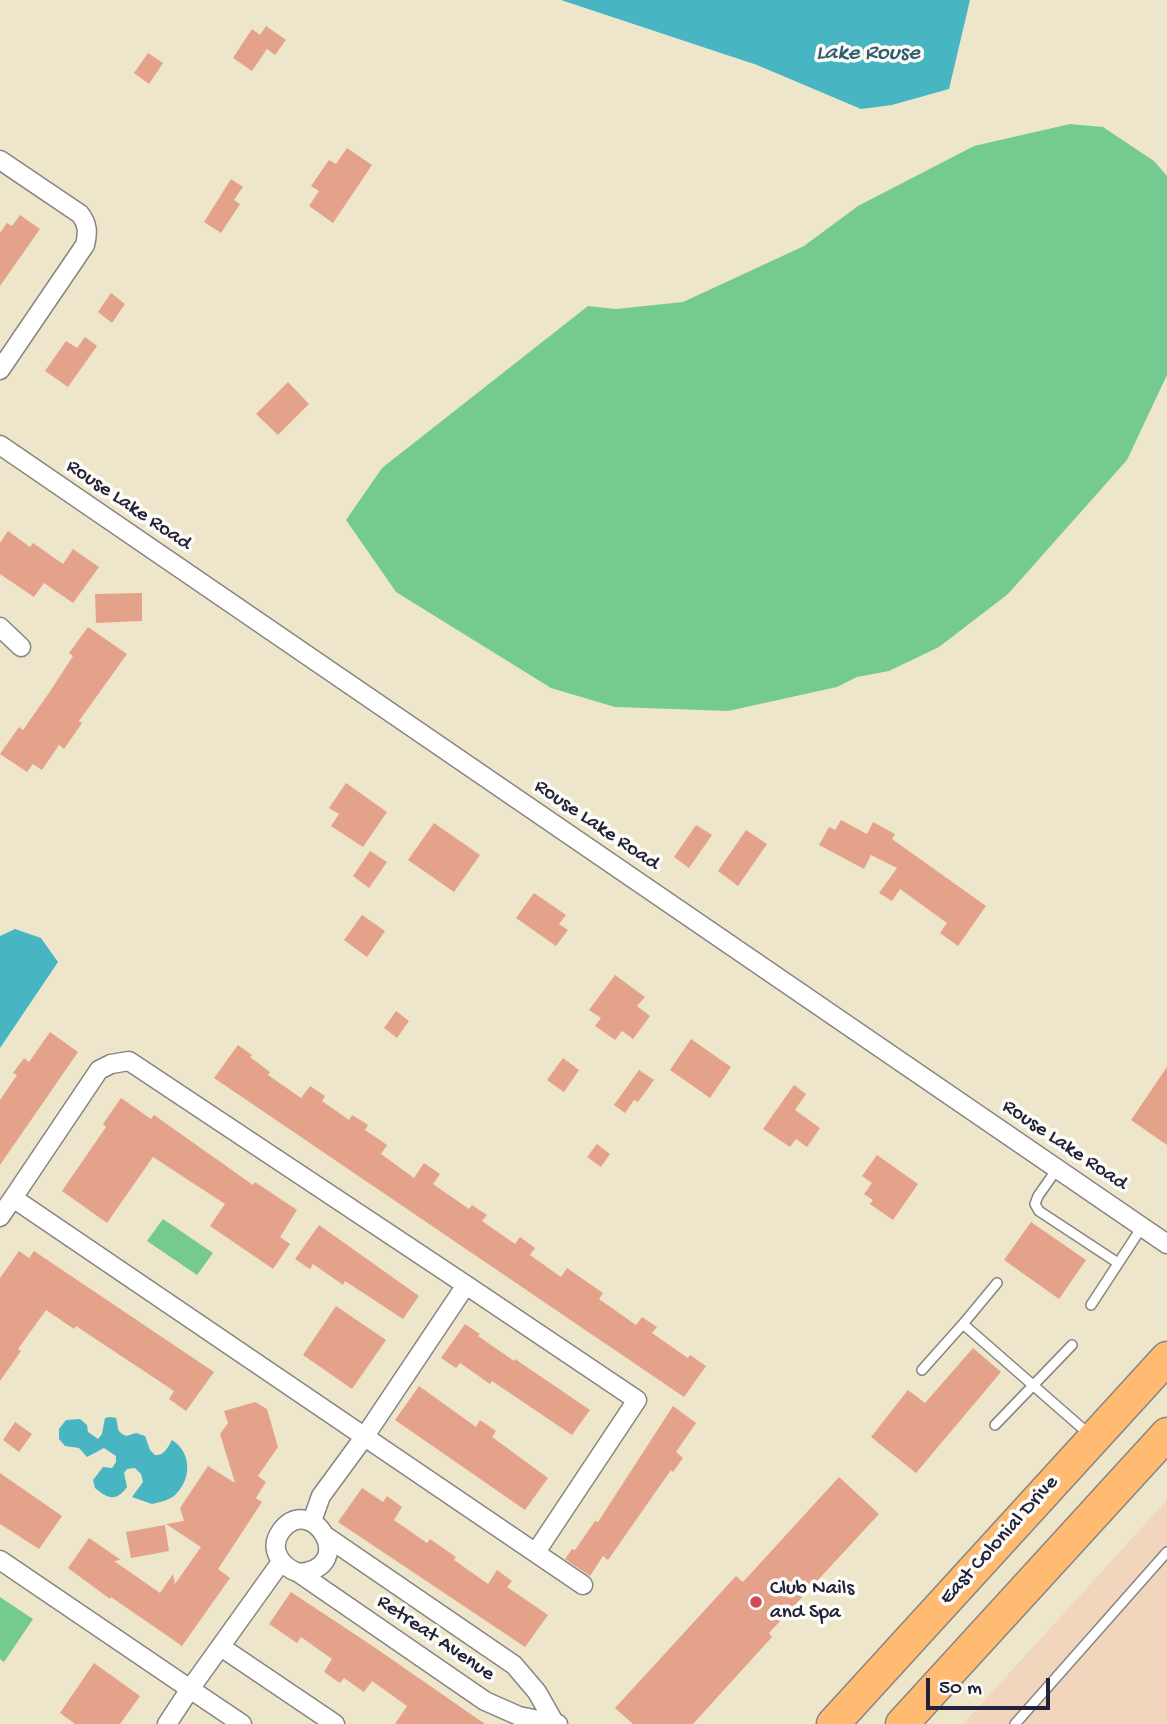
<!DOCTYPE html>
<html>
<head>
<meta charset="utf-8">
<style>
	body { margin:0 }
	#map { position:relative; width:1167px; height:1724px; overflow:hidden; background:#eee6ca; font-family:"Gochi Hand",sans-serif }
	canvas { display:block }
	.scale { position:absolute; left:926px; top:1678px; width:124px; height:32px; box-sizing:border-box; border:4px solid #22223b; border-top:0; padding-left:9px; font-size:21px; line-height:24px; white-space:nowrap; color:#22223b; -webkit-text-stroke:5px #fdfcf7; paint-order:stroke }
</style>
</head>
<body>
<div id="map">
<canvas width="1167" height="1724"></canvas>
<div class="scale">50 m</div>
</div>
<script>
const context = document.querySelector('canvas').getContext('2d');
context.lineJoin = 'round';
function fill(path, color) { context.fillStyle = color; context.fill(path, 'evenodd'); }
function stroke(path, color, width, dash) { context.strokeStyle = color; context.lineWidth = width; context.lineCap = dash ? 'butt' : 'round'; context.setLineDash(dash || []); context.stroke(path); }
function write(font, color, halo, rows, align = 'center') {
  context.font = font + ' "Gochi Hand",sans-serif'; context.lineWidth = 7; context.setLineDash([]); context.textBaseline = 'middle'; context.strokeStyle = halo; context.fillStyle = color; for (const [text, x, y, turn = 0] of rows) {
    context.save(); context.translate(x, y); context.rotate((+turn || 0) * Math.PI / 180); context.textAlign = isNaN(turn) ? turn : align; if (halo) context.strokeText(text, 0, 0); context.fillText(text, 0, 0); context.restore();
  }
}
fill(new Path2D(`
	M1167 1500V1724H963Z`), '#f1d5bd');
fill(new Path2D(`
	M1070 124 1103 127 1154 161 1167 176V375L1127 460 1008 594 939 647 889 671 857 677 837 687 728 711 615 707 551 688 396 592 346 520 382 468 588 306 616 309 683 302 804 246 858 206 974 146Z
	M163 1219 213 1253 197 1275 147 1241Z
	M0 1597 33 1619 4 1662 0 1659Z`), '#75cb8f');
fill(new Path2D(`
	M561 0H970L949 89 892 105 861 109 757 65Z
	M15 929 41 938 58 962 0 1048V936Z
	M110 1417 116 1418C119 1427 115 1431 126 1436L136 1433 145 1436 150 1450 155 1455C164 1456 168 1447 172 1440 191 1452 192 1477 177 1493 171 1500 160 1502 152 1504L132 1497 143 1482 141 1474 135 1468 127 1469 124 1473 127 1487C116 1502 108 1499 95 1488L93 1480 103 1467 112 1468 116 1462V1456L104 1448 87 1457 79 1448 65 1446 59 1439V1429L66 1420 80 1419 87 1425 88 1432 98 1439 102 1434 105 1418Z`), '#47b5c2');
fill(new Path2D(`
	M266 26 286 40 275 55 267 49 252 71 233 58 252 29 260 35Z
	M148 53 163 63 149 84 134 73Z
	M347 148 372 165 333 223 309 206 319 191 311 186 329 160 336 164Z
	M231 179 243 187 234 200 240 204 221 233 204 222Z
	M20 215 40 229 0 286V233L7 223 12 226Z
	M111 293 125 304 112 323 98 312Z
	M85 337 97 346 68 387 45 371 66 341 77 348Z
	M288 382 309 404 278 435 256 414Z
	M8 531 30 547 33 543 63 564 73 549 99 567 73 603 44 583 34 597 0 574V543Z
	M142 593V621L96 623 95 594Z
	M88 627 127 654 79 721 82 723 64 749 59 745 42 770 33 764 27 772 0 754 19 727 23 730 51 690 73 656 69 653Z
	M346 783 387 812 363 847 331 826 339 814 329 808Z
	M841 820 867 834 873 822 895 834 892 839 986 906 958 946 940 933 947 923 900 889 892 901 879 893 897 868 871 855 864 869 819 845 829 827 835 830Z
	M434 823 480 855 454 892 408 860Z
	M696 825 712 835 689 868 674 857Z
	M746 830 767 844 738 886 718 871Z
	M370 851 387 862 369 888 353 876Z
	M534 893 566 915 559 924 568 930 556 946 516 918Z
	M362 915 385 931 367 957 344 940Z
	M615 975 645 997 637 1006 650 1016 633 1039 622 1031 615 1040 595 1026 601 1018 589 1010Z
	M396 1011 409 1021 397 1038 384 1028Z
	M50 1032 78 1052 0 1165V1100L17 1075 13 1073 24 1058 29 1062Z
	M691 1039 731 1067 710 1098 670 1070Z
	M238 1045 252 1055 250 1057 270 1072 268 1075 301 1098 310 1086 325 1096 322 1101 349 1120 352 1115 368 1125 365 1130 387 1145 381 1154 414 1178 424 1163 440 1174 433 1184 469 1209 472 1205 487 1215 482 1221 515 1244 520 1237 535 1248 530 1255 561 1277 567 1268 603 1293 599 1299 636 1325 642 1317 657 1327 652 1333 688 1358 690 1355 706 1366 684 1397 214 1078Z
	M563 1058 579 1070 564 1092 547 1080Z
	M1167 1067V1145L1131 1120Z
	M639 1070 654 1080 638 1102 634 1100 625 1113 614 1105Z
	M794 1085 806 1094 795 1110 820 1128 807 1147 796 1139 790 1147 763 1129Z
	M121 1098 151 1119 154 1115 253 1185 255 1182 297 1210 280 1237 290 1244 273 1269 210 1226 225 1204 153 1157 107 1223 62 1191 106 1127 103 1124Z
	M597 1144 610 1154 601 1167 587 1157Z
	M877 1155 918 1184 893 1220 870 1204 873 1200 864 1194 872 1183 862 1176Z
	M1031 1222 1086 1260 1059 1299 1004 1260Z
	M319 1225 419 1296 403 1319 345 1281 343 1285 313 1264 310 1269 295 1259Z
	M19 1251 29 1258 34 1251 214 1372 186 1411 169 1399 174 1391 76 1326 74 1329 46 1310 18 1349 21 1351 0 1381V1278Z
	M336 1306 386 1340 352 1389 303 1355Z
	M465 1324 480 1334 478 1336 514 1361 515 1359 590 1410 572 1435 492 1381 490 1384 460 1363 456 1368 441 1358Z
	M973 1348 1001 1372 916 1473 871 1437 908 1390 925 1403Z
	M419 1386 476 1427 480 1420 496 1431 492 1437 548 1478 525 1510 395 1420Z
	M255 1402 267 1409 278 1447 258 1476 266 1482 256 1498 262 1502 218 1569 230 1578 182 1646 111 1597 110 1599 68 1568 89 1538 121 1560 114 1561 160 1593 173 1574 175 1584 201 1547 166 1524 184 1521 180 1508 208 1466 235 1483 220 1434 228 1423 224 1411Z
	M673 1406 696 1423 676 1452 683 1458 673 1472 671 1470 608 1560 603 1556 590 1576 565 1559 572 1549 575 1550 595 1521 598 1522Z
	M15 1422 32 1434 19 1452 3 1440Z
	M0 1473 62 1516 39 1549 0 1524Z
	M839 1477 879 1514 769 1633 772 1637 693 1724H633L615 1708 736 1576 743 1582Z
	M362 1488 383 1502 387 1496 402 1507 394 1520 427 1543 430 1539 456 1557 454 1560 488 1584 497 1570 512 1581 507 1587 548 1615 525 1647 338 1522Z
	M165 1525 169 1551 131 1558 126 1532Z
	M291 1592 374 1647 485 1724H395L407 1706 372 1681 364 1692 344 1678 340 1683 324 1672 332 1659 301 1637 297 1643 269 1624Z
	M94 1663 140 1696 120 1724H75L60 1713Z`), '#e4a28a');
const lane = new Path2D(`
	M1057 1169 1038 1196 1035 1204 1039 1211 1118 1263
	M1091 1305 1142 1227
	M963 1324 997 1283
	M922 1370 963 1324 1090 1435
	M995 1425 1072 1345
	M1015 1724 1167 1552`);
const street = new Path2D(`
	M0 160 80 214C88 224 88 233 85 245L0 370
	M0 445 1167 1244
	M0 627 21 647
	M13 1198 99 1070 111 1064 129 1061 466 1285
	M0 1217 13 1198 583 1585
	M312 1521 321 1496 365 1436 466 1285 637 1400 536 1552
	M327 1537 514 1665 537 1692 554 1722
	M0 1560 190 1689 167 1724
	M299 1573C360 1567 311 1491 281 1531 268 1549 281 1567 299 1573L485 1701 519 1716 558 1724
	M221 1647 335 1724
	M242 1724 190 1689 281 1562`);
const highway = new Path2D(`
	M833 1724 1167 1358
	M902 1724 1167 1434`);
stroke(lane, '#888482', 12);
stroke(street, '#888482', 21);
stroke(highway, '#888482', 35);
stroke(lane, '#fff', 9);
stroke(street, '#fff', 18);
stroke(highway, '#febb71', 32);
for (const [x, y, r, color] of [
	[756,1602,7,"#d1495b"]
]) { const dot = new Path2D(); dot.arc(x, y, r, 0, 2 * Math.PI); context.fillStyle = color; context.fill(dot); stroke(dot, '#fdfcf7', 2.5); }
write('21px', '#22223b', '#fdfcf7', [
	["Rouse Lake Road",128,506,34],
	["Rouse Lake Road",596,826,34],
	["Rouse Lake Road",1064,1146,34],
	["East Colonial Drive",1000,1541,-48],
	["Retreat Avenue",435,1639,34]
]);
write('21px', '#22223b', '#fdfcf7', [
	["Club Nails",770,1590],
	["and Spa",770,1614]
], 'left');
write('italic 23px', '#315d71', '#fdfcf7', [
	["Lake Rouse",868,54]
]);
</script>
</body>
</html>
